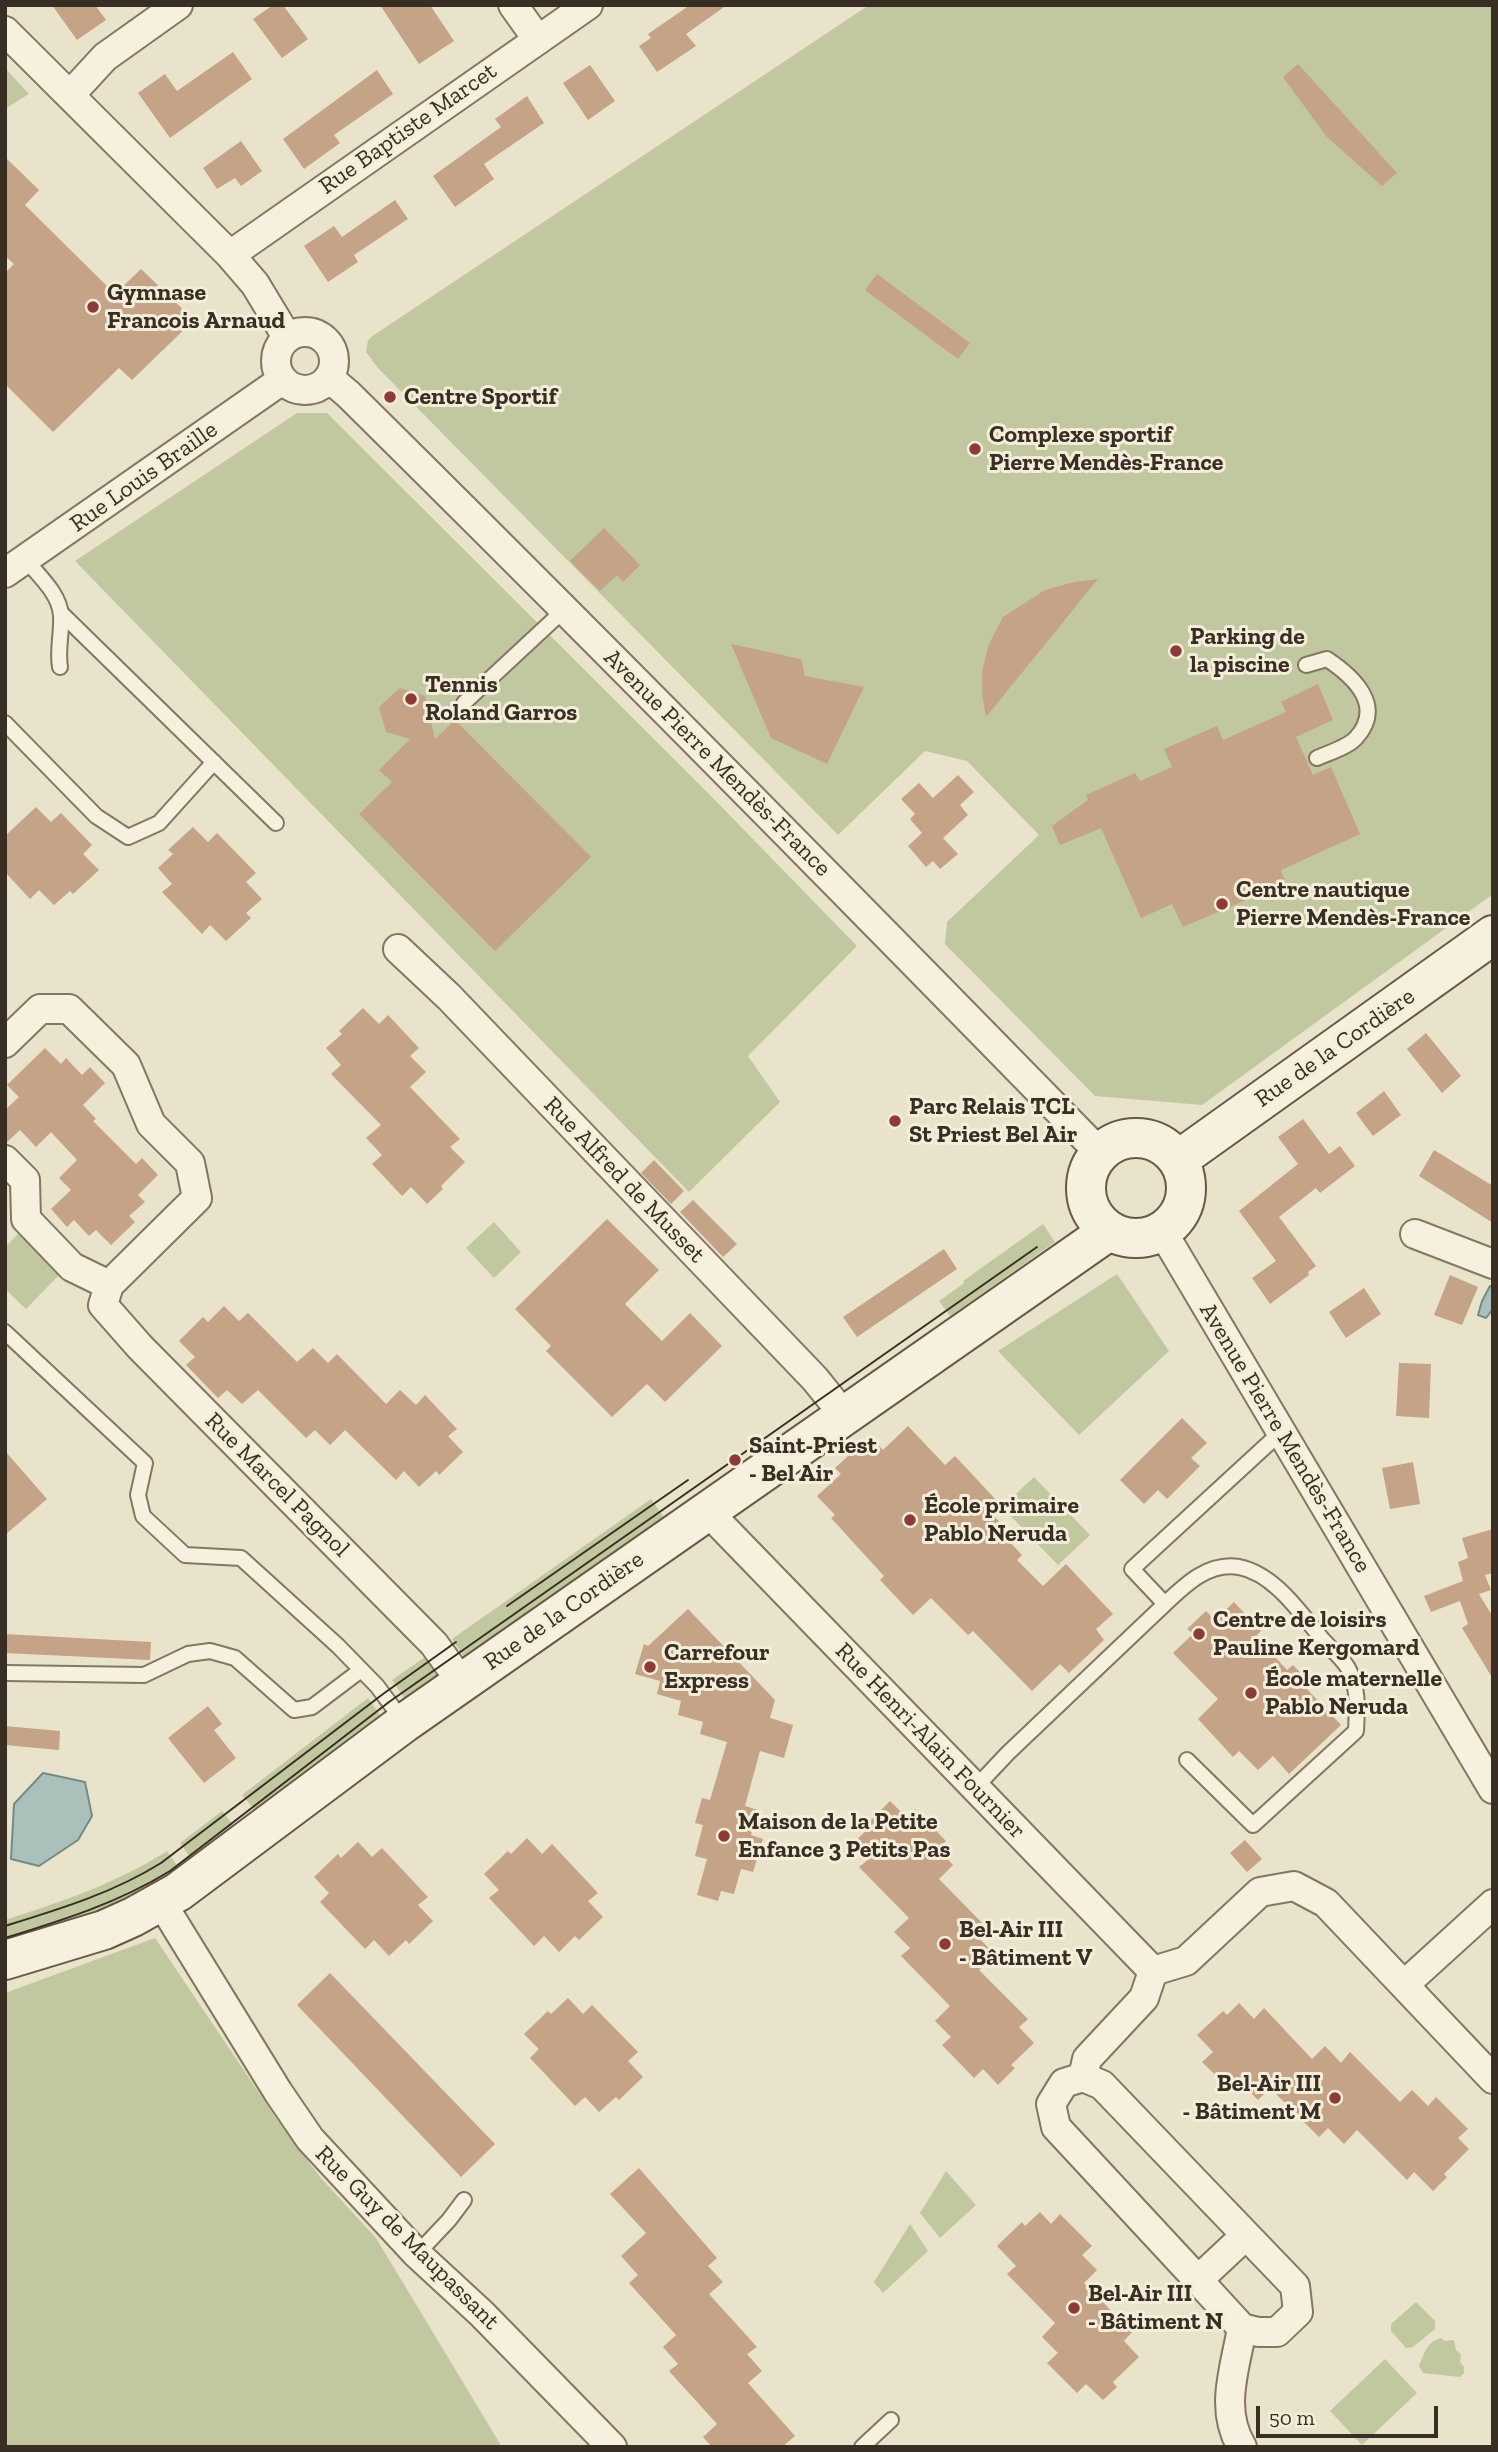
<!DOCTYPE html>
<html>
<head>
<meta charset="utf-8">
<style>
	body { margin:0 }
	#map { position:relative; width:1498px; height:2452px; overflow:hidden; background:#eae3cb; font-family:"Zilla Slab",serif }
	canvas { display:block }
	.frame { position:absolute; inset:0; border:7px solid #382e23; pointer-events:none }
	.scale { position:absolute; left:1256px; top:2406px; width:182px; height:32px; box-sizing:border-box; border:4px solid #382e23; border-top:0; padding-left:9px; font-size:21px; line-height:24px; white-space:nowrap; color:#382e23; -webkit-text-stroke:5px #f3edda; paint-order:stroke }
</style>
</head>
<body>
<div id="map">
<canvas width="1498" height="2452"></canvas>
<div class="frame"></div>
<div class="scale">50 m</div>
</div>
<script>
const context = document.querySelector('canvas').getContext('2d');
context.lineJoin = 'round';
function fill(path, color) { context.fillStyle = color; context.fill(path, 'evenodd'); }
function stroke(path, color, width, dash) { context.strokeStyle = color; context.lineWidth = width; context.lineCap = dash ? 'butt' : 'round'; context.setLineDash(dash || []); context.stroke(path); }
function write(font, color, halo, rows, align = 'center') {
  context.font = font + ' "Zilla Slab",serif'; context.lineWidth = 6; context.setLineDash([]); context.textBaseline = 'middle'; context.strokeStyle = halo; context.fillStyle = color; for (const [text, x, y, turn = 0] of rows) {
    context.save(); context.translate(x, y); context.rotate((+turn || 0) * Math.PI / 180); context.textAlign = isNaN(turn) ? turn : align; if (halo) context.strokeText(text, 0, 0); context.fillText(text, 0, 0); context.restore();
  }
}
fill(new Path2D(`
	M869 5H1493V894L1202 1105 1095 1096 945 944 947 922 1039 835 967 761 925 751 838 835 378 368 366 352 368 340 374 335Z
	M5 68 29 94 5 109Z
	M297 413H327L709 794 857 946 748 1056 780 1102 689 1192 75 561Z
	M494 1222 521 1252 494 1278 466 1248Z
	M1043 1224 1055 1242 950 1316 939 1301 964 1283 963 1281Z
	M18 1234 60 1274 26 1309 5 1289V1247Z
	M1117 1274 1169 1351 1079 1435 998 1351Z
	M1034 1477 1090 1535 1058 1565 1002 1507Z
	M651 1499 668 1523 464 1657 452 1639Z
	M425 1657 441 1682 409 1705 392 1680Z
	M368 1698 385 1722 259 1815 242 1795Z
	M222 1811 238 1831 196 1865 180 1843Z
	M167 1851 183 1874 165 1886 5 1947V1920C63 1901 115 1884 167 1851Z
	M155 1938 276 2118 320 2177 376 2238 502 2447H5V1993Z
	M946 2171 976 2205 940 2238 920 2213Z
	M910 2224 928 2251 883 2293 874 2282Z
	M1416 2302 1435 2321V2329L1413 2347 1406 2348 1391 2331V2324Z
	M1441 2338 1445 2341 1454 2340 1456 2350 1461 2355 1460 2362 1464 2367V2373L1460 2377 1423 2373 1419 2366C1424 2354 1427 2341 1441 2338Z
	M1385 2359 1417 2393 1362 2445 1330 2411Z`), '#c1c8a0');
const water = new Path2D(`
	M1490 1286 1493 1288V1309L1486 1318 1478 1315 1482 1301Z
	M43 1773 85 1782 92 1816 78 1840 39 1866 11 1859 14 1804Z`);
fill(water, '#abc0bb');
stroke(water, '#728d88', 2);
fill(new Path2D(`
	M52 5H95L106 20 77 40Z
	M273 5H283L308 39 282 58 253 19Z
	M380 5H430L454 41 419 64Z
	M690 5H727L686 34 696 46 657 72 639 46 651 38 648 34Z
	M233 52 252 79 170 138 138 93 165 74 177 91Z
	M1298 64 1397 173 1382 186 1326 136 1283 77Z
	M590 65 615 101 588 120 563 83Z
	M377 70 393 94 334 135 340 143 304 169 283 139Z
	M527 96 544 123 484 164 494 179 455 207 433 176 501 127 495 119Z
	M241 141 262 171 241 186 235 178 217 189 203 168Z
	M5 157 39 190 25 205 115 294 141 269 194 320 132 380 119 368 53 432 5 384V273L14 264 5 256Z
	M395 200 408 219 354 255 358 262 328 282 304 246 334 226 342 237Z
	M877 274 970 343 958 359 865 290Z
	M604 528 640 565 623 582 617 575 600 591 570 561Z
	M1098 579 986 717 982 693V671L989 644 1003 617 1045 590 1074 582Z
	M731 644 801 659 805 676 864 687 827 764 771 738Z
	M1318 684 1333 720 1296 737 1313 775 1331 767 1360 834 1281 870 1286 883 1183 927 1172 904 1141 918 1101 828 1060 845 1052 826 1088 800 1086 795 1135 773 1140 781 1172 767 1164 749 1217 726 1223 740 1286 712 1281 702Z
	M400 688 425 696 435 739 455 720 591 857 495 951 359 814 392 782 379 770 410 739 386 732 379 707Z
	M958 775 974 792 960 805 968 815 943 838 958 854 940 869 933 861 926 867 908 846 922 833 910 819 915 814 901 799 919 783 933 798Z
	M36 807 51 822 61 813 92 845 83 854 99 870 73 894 70 891 54 905 39 890 30 899 5 872V836Z
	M193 827 208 842 217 833 256 873 246 882 262 899 246 913 251 918 226 941 210 925 202 934 162 892 172 884 158 868 173 854 168 850Z
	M363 1008 379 1024 388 1015 419 1048 410 1056 426 1072 410 1087 460 1139 450 1147 465 1162 441 1186 443 1189 427 1204 411 1187 402 1196 372 1164 382 1155 366 1138 381 1125 331 1074 341 1065 326 1048 342 1034 339 1031Z
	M1426 1033 1461 1076 1442 1093 1407 1049Z
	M45 1048 61 1064 66 1058 82 1075 90 1067 105 1083 83 1105 96 1119 93 1121 136 1164 142 1158 158 1175 138 1195 145 1202 129 1216 135 1222 111 1245 96 1230 89 1236 74 1220 67 1227 51 1209 71 1190 59 1178 77 1160 51 1132 36 1147 20 1130 5 1144V1110L19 1097 7 1085Z
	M1384 1091 1401 1115 1373 1136 1356 1113Z
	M1303 1119 1329 1154 1340 1146 1355 1166 1320 1193 1316 1188 1279 1217 1316 1266 1308 1272 1309 1275 1270 1304 1252 1278 1276 1261 1239 1211 1298 1164 1278 1137Z
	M1434 1150 1493 1186V1223L1419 1176Z
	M654 1160 684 1191 671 1204 641 1173Z
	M693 1200 737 1244 723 1257 680 1212Z
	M607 1219 659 1270 625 1304 662 1341 690 1313 722 1346 665 1402 647 1384 612 1417 546 1351 551 1346 515 1309Z
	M944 1249 957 1269 857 1337 843 1317Z
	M1450 1275 1478 1287 1462 1325 1434 1315Z
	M1364 1288 1381 1314 1346 1338 1329 1312Z
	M224 1306 239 1321 248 1313 297 1362 313 1348 328 1363 337 1354 386 1404 400 1390 416 1405 425 1395 457 1429 448 1436 463 1452 439 1475 436 1471 419 1487 404 1471 396 1480 345 1430 330 1445 315 1430 306 1438 258 1390 242 1404 227 1390 218 1398 186 1365 195 1357 179 1341 203 1317 208 1322Z
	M1399 1363 1431 1364 1429 1418 1396 1416Z
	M1182 1418 1207 1443 1191 1458 1200 1466 1167 1499 1158 1490 1144 1504 1120 1480Z
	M908 1426 945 1465 955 1456 999 1503 990 1512 1009 1532 1004 1536 1022 1555 1017 1560 1043 1586 1066 1564 1113 1614 1096 1629 1104 1640 1069 1673 1060 1664 1032 1691 973 1631 968 1635 931 1598 913 1615 880 1580 884 1576 831 1518 835 1515 817 1496 841 1474 835 1468 870 1436 883 1450Z
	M5 1451 47 1499 5 1535Z
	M1413 1462 1420 1504 1390 1509 1382 1468Z
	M1493 1529V1573L1485 1575 1491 1590 1479 1594 1493 1617V1679L1462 1628 1468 1624 1460 1601 1431 1612 1424 1596 1463 1581 1458 1562 1468 1558 1462 1538Z
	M1234 1602 1261 1631 1256 1636 1287 1670 1293 1665 1310 1683 1305 1687 1341 1725 1289 1774 1273 1756 1258 1770 1239 1751 1233 1757 1198 1719 1218 1699 1173 1653 1193 1634 1187 1629 1206 1611 1215 1620Z
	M688 1609 775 1700 770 1718 793 1725 784 1758 760 1751 745 1806 758 1810 751 1835 763 1839 753 1872 741 1869 734 1894 721 1891 718 1901 697 1895 707 1859 695 1856 703 1825 695 1823 702 1798 710 1800 727 1742 700 1734 703 1722 678 1715 681 1701 657 1694 660 1681 635 1674 644 1644 648 1646Z
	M5 1634 151 1642 150 1660 5 1653Z
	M208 1706 222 1724 214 1730 236 1758 204 1783 168 1738Z
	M5 1726 60 1731 59 1750 5 1745Z
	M890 1801 907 1818 915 1809 946 1841 938 1849 953 1865 939 1879 990 1931 980 1939 995 1955 979 1970 1028 2019 1019 2027 1034 2043 1011 2065 1015 2068 998 2085 983 2069 974 2078 942 2045 951 2037 935 2021 950 2006 901 1956 910 1948 894 1932 909 1918 859 1867 869 1859 853 1843 869 1828 866 1825Z
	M527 1838 542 1854 552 1844 598 1893 588 1901 603 1917 579 1940 575 1936 559 1952 544 1936 534 1946 489 1898 499 1890 484 1874 508 1851 511 1854Z
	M1245 1840 1262 1859 1247 1872 1230 1853Z
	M358 1842 372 1857 382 1848 428 1897 418 1905 433 1921 409 1944 406 1940 389 1956 374 1940 365 1949 320 1902 329 1893 314 1877 338 1854 341 1858Z
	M330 1973 495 2144 461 2177 297 2005Z
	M568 1998 583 2014 592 2005 638 2052 628 2061 643 2077 619 2100 616 2097 599 2112 585 2097 575 2106 530 2058 539 2049 524 2034 548 2011 551 2014Z
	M1239 2003 1254 2019 1264 2008 1312 2059 1325 2046 1341 2063 1350 2052 1400 2102 1412 2090 1428 2106 1436 2097 1468 2129 1458 2138 1469 2149 1444 2174 1447 2177 1433 2191 1414 2172 1407 2180 1357 2130 1344 2144 1328 2128 1319 2137 1270 2088 1258 2100 1242 2084 1234 2093 1202 2062 1213 2052 1197 2035 1223 2011 1227 2015Z
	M639 2168 717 2258 708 2266 723 2282 709 2294 757 2347 747 2354 762 2371 748 2383 795 2436 782 2447H712L703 2437 717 2424 669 2371 678 2364 663 2347 676 2335 629 2283 638 2275 621 2256 646 2233 610 2194Z
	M1040 2212 1051 2224 1060 2214 1092 2246 1082 2255 1097 2270 1084 2283 1132 2332 1124 2341 1139 2357 1113 2382 1117 2387 1103 2400 1086 2384 1077 2393 1047 2363 1058 2353 1042 2337 1055 2323 1007 2274 1016 2266 997 2246 1022 2222 1025 2226Z`), '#c4a386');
const lane = new Path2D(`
	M26 560C39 576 60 594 61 616 62 633 57 650 60 667
	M61 613 276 823
	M1306 665 1327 659C1354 677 1385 706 1356 738 1348 747 1328 753 1317 758
	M464 703 565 609
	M5 723 96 816 128 837 159 823 214 762
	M5 1332 145 1463 138 1495 143 1516 185 1555 241 1558 338 1646 377 1686 403 1721
	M1165 1604C1185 1585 1208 1562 1239 1567 1275 1574 1301 1614 1323 1640 1331 1649 1342 1658 1348 1668 1359 1688 1357 1709 1356 1731L1253 1825 1187 1760
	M5 1673 144 1675 188 1654 210 1651 235 1658 294 1710 312 1707 361 1670
	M975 1788 1008 1753 1165 1604 1132 1569 1281 1432
	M417 2254 449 2220 464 2200
	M862 2447 891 2420`);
const street = new Path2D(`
	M513 5 538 40
	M5 31 230 255 255 284 287 337
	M70 95 105 57 178 5
	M230 255 588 5
	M276 361a29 29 0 1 1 58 0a29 29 0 1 1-58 0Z
	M329 378 348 394C601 644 851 898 1100 1153
	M5 573 282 380
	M398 949 449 997 815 1379 844 1415
	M5 1043 40 1009H69L126 1065 151 1124 190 1163 197 1198 109 1285 103 1305 140 1347 434 1644 462 1683
	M5 1160 25 1180 26 1219 72 1267 109 1285
	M1162 1231 1493 1789
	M1415 1234 1493 1264
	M707 1511 1153 1971
	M161 1902 278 2092 310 2139 417 2254 482 2314 612 2447
	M1404 1985 1493 1904
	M1083 2077 1087 2059 1144 1998 1153 1971 1186 1961 1260 1892 1294 1886 1326 1903 1493 2079
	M1083 2077 1102 2085 1246 2235 1198 2280 1056 2127 1051 2104 1064 2083Z
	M1198 2280 1242 2328 1258 2332H1277L1298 2312 1295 2286 1246 2235
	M1242 2447C1219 2409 1235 2369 1242 2328`);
const secondary = new Path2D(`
	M1086 1188a50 50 0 1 1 100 0a50 50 0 1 1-100 0Z
	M1178 1160 1493 935
	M5 1960 104 1930 133 1917 178 1892 404 1723 1109 1231`);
stroke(lane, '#857661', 18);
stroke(street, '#857661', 32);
stroke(secondary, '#685844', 42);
stroke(lane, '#f6f0de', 14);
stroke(street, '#f6f0de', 28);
stroke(secondary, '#f6f0de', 38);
stroke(new Path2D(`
	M507 1606 688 1480
	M5 1926C60 1909 113 1893 161 1863L383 1694 456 1642
	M5 1938C63 1920 118 1903 170 1871L389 1702 1037 1247`), '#382e23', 2);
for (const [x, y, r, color] of [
	[93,307,7,"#8e3b38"],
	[390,397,7,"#8e3b38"],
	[975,449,7,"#8e3b38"],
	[1176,651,7,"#8e3b38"],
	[411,699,7,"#8e3b38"],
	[1222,904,7,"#8e3b38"],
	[895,1121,7,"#8e3b38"],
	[735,1460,7,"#8e3b38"],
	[910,1520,7,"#8e3b38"],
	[1199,1634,7,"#8e3b38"],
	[650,1667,7,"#8e3b38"],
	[1251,1693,7,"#8e3b38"],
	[724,1836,7,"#8e3b38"],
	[945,1944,7,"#8e3b38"],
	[1335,2098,7,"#8e3b38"],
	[1074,2308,7,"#8e3b38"]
]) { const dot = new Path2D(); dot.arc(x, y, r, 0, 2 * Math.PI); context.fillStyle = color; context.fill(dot); stroke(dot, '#f3edda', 2.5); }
write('24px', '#382e23', '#f3edda', [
	["Rue Baptiste Marcet",408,129,-35],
	["Rue Louis Braille",144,477,-35],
	["Avenue Pierre Mendès-France",717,763,45],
	["Rue de la Cordière",1335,1048,-35],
	["Rue Alfred de Musset",624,1180,46],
	["Avenue Pierre Mendès-France",1285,1438,59],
	["Rue Marcel Pagnol",277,1485,45],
	["Rue de la Cordière",564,1611,-35],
	["Rue Henri-Alain Fournier",930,1741,46],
	["Rue Guy de Maupassant",407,2238,45]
]);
write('bold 24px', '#382e23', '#f3edda', [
	["Gymnase",107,293],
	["Francois Arnaud",107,321],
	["Centre Sportif",404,397],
	["Complexe sportif",989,435],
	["Pierre Mendès-France",989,463],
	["Parking de",1190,637],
	["la piscine",1190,665],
	["Tennis",425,685],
	["Roland Garros",425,713],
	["Centre nautique",1236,890],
	["Pierre Mendès-France",1236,918],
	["Parc Relais TCL",909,1107],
	["St Priest Bel Air",909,1135],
	["Saint-Priest",749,1446],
	["- Bel Air",749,1474],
	["École primaire",924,1506],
	["Pablo Neruda",924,1534],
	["Centre de loisirs",1213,1620],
	["Pauline Kergomard",1213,1648],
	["Carrefour",664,1653],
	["Express",664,1681],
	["École maternelle",1265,1679],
	["Pablo Neruda",1265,1707],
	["Maison de la Petite",738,1822],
	["Enfance 3 Petits Pas",738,1850],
	["Bel-Air III",959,1930],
	["- Bâtiment V",959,1958],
	["Bel-Air III",1321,2084,"right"],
	["- Bâtiment M",1321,2112,"right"],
	["Bel-Air III",1088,2294],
	["- Bâtiment N",1088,2322]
], 'left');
</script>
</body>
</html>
